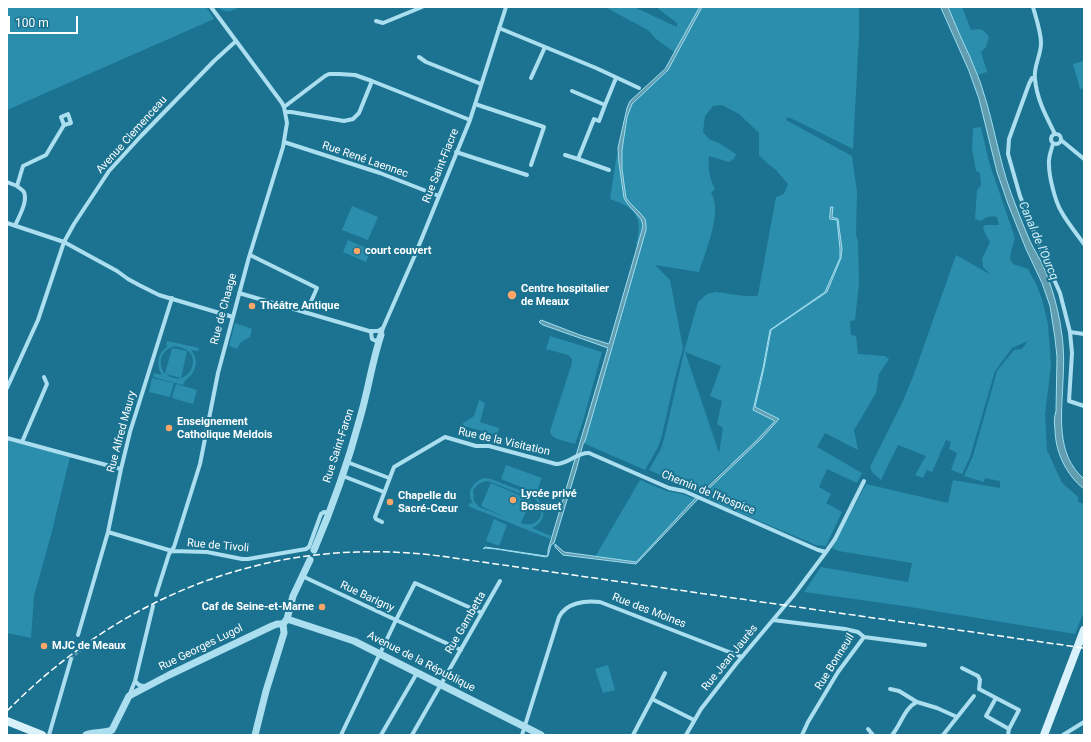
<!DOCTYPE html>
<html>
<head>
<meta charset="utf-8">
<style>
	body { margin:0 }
	#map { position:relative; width:1091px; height:742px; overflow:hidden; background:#1b7391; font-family:Roboto,sans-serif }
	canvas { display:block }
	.frame { position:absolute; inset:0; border:8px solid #fff; pointer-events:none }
	.scale { position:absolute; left:8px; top:16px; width:70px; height:18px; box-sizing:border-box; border:2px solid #fff; border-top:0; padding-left:5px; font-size:12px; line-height:14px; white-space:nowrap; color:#fff; -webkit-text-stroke:3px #1b7391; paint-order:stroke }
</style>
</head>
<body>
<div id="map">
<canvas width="1091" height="742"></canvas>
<div class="frame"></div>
<div class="scale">100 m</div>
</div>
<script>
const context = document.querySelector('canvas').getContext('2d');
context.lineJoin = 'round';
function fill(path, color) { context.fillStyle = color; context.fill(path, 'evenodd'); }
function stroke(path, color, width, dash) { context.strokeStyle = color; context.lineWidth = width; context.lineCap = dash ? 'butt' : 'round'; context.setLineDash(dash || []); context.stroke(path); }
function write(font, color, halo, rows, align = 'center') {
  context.font = font + ' Roboto,sans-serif'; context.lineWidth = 4; context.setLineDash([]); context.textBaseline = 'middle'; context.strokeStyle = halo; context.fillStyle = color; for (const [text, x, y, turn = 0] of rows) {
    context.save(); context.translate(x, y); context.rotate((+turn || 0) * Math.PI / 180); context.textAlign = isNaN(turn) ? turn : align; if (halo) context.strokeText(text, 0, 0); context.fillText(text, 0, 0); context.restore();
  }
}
fill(new Path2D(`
	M7 7H206L214 19 7 110Z
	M217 7H241C230 11 228 14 217 7Z
	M605 7H634L677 27V23L656 7H859V35L853 149 817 131 788 117 786 120 852 156 857 192 856 235 858 241 859 283 855 320 850 321 851 335 856 336 858 354 885 356 889 359 879 374 876 393 854 430 858 450 825 433 817 447 862 473 857 483 827 469 819 487 831 494 826 503 842 512 826 546 816 545 726 507 702 495 732 466 730 464 699 493 649 470 661 449 665 435 684 352 698 302 707 294 716 292 744 296H756L758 295 776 197 784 194 788 184 775 169 768 164 759 155V133L739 114 722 105 713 106 705 116 703 132 709 139 719 143 736 154 734 159 729 162 709 156C708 170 709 177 715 189L711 193C723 212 705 252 699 272L655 265 670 280 683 348 674 382 662 435 659 445 645 470 583 443 585 441 640 249 636 244C640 232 641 217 630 209 625 204 617 202 610 199L617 154 622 150 627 117 632 104 668 70 677 54 656 39 648 30ZM685 352 721 366 710 396 722 401 717 424 723 428 719 453Z
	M948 7H962L971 30C981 29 982 28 989 37L986 47 981 52 987 72 977 75Z
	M1084 61V88L1080 89 1073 64Z
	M981 127 989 162 1015 238 1011 251 1010 259 1013 264 1028 269 1037 286 1042 299 1048 324 1051 366 1045 414 1047 450 1062 483 1078 497V502L1084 504V611L1075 634 904 606 804 592 821 567 908 582 912 563 838 551 832 548 866 484 948 503 953 480 1000 488V481L985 478 984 482 964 476 973 456 997 371 1014 350 1022 349 1028 341 1012 348 995 371 970 457 962 474 951 470 957 453 949 449 951 442 946 440 932 472 927 470 923 478 915 475 926 456 898 445 881 480 872 472 870 467 903 401 914 374 956 255 991 275 983 267 982 259 990 242 985 233 983 227 985 225H999L997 217C991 215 986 217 981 221L975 219 977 190 981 185 980 173 976 171 972 148 973 128Z
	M352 206 378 217 368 240 342 230Z
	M348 240 371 250 366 262 343 252Z
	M235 323 252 329 250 337 241 342 237 349 229 346Z
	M550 336 602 352 583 421 575 444C567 441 551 440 550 431L572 363V359L568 355 546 349Z
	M167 341 199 348 198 351 191 350C197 358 198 367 191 375 188 379 184 380 183 385L153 377 154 373 162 375C155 364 158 353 168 346L166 345ZM176 346C179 347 183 348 185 349 201 356 191 382 174 378 171 377 169 377 166 374L181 378 187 351 172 348 165 374C156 363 162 348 176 346Z
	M152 378 174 383 170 397 149 392Z
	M176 384 197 390 193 404 172 398Z
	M479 400 485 403 480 422 499 428 497 435 464 426 463 424V423L474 416Z
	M7 440 70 457 51 535 34 596 31 638 7 633Z
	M506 465 542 478 536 493 501 479Z
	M483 478 491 479 537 497C543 505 547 517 538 524 536 526 534 527 532 528L551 536 550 539 468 506 470 503 473 504C466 491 472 484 483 478ZM487 481 491 482C501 486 511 490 521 494 526 495 532 497 536 500 549 510 538 530 521 523L531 500 491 483 481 506 505 517 479 507 474 501 473 490C477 485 480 482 487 481Z
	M640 480 666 491 682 494 695 499 636 562 595 557Z
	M494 519 507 525 499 546 486 541Z
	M608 665 615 690 603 693 595 669Z`), '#2b8ead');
const water = new Path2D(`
	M700 7H702L668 70 632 104 627 117 622 150V169L626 198 630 203 641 214 645 219 646 225V230L585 441 583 444 577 467 554 543 551 545 548 556 546 557 496 549 485 548 483 549 485 547 546 556 548 555V550L608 348 543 325 539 322 541 320 580 335 609 344 642 230 643 225 641 219 627 203 624 198 619 163 618 148 627 108 630 101 665 69Z
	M941 7H948C955 24 962 40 970 57 974 68 980 79 983 91 994 124 999 160 1011 193 1017 209 1023 225 1030 241 1034 250 1040 258 1044 268 1052 287 1058 308 1061 329 1064 346 1064 363 1063 380 1062 414 1055 454 1084 479V489C1066 475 1055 451 1055 429 1054 422 1054 417 1056 411L1057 357 1055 338 1050 306 1042 283 1026 249 1008 204 997 172 979 99 969 71Z
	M831 207H833L832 217 838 219 842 249 841 258 827 292 771 330 764 368 755 407 779 419 762 438 702 495 700 494 756 441 775 421 753 410 763 368 770 330 825 292 840 258V249L837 220 830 219Z
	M697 497 699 498 636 564 563 555 555 547V544L564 552 636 562Z`);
fill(water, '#639db0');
stroke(water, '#9edef1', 1);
stroke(new Path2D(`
	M71 659 80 650`), '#498fa7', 3.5, [3.5, 2]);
stroke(new Path2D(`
	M1033 7C1036 18 1041 32 1041 43 1041 56 1033 67 1035 79 1037 100 1046 116 1055 134
	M376 21 383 23 422 7
	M499 28 596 68 639 88
	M419 57 426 62 481 84
	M531 78 545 47
	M1034 78H1032L1029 84 1009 139 1008 154 1020 196 1041 250 1060 293 1070 332 1072 353 1069 401 1084 406
	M572 91 605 105 616 78
	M475 104 544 127 531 165
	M605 105 599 121 594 119 578 159 609 170
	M284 107 325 76 329 74H339L355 75 372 81 470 120
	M286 112H291L344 121 353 119 359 113 372 81
	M1051 139a5 5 0 1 1 10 0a5 5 0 1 1-10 0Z
	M1061 140 1084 159
	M284 142 380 173 439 196
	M1053 144C1051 151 1048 158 1049 165 1049 176 1055 201 1061 211 1067 222 1076 233 1084 244
	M456 152 527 175
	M565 155 578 159
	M7 182 17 186
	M7 223 64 242 117 271 128 279 139 285 159 295 233 317
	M15 226C19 216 28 202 24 192 22 189 19 188 17 186L23 166 46 155 64 125 61 117 68 114 71 123 64 125
	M250 255 317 288 306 313
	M239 293 369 331H378L383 328
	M373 331 371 333 372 339 376 341 380 339
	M1070 332 1084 334
	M381 335 383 328 415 255 470 120 506 7
	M7 388 38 320 64 242 74 224 109 171 141 136 214 61 236 41
	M7 438 121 469
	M22 442 47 384 44 377
	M347 462 389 478
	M343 476 384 492
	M382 522 376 519 375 517 394 467 445 437 476 446H489L556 464C569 464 577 452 589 453L669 488 684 491 818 550 826 552
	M108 532 172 551 207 552 242 559H248L306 549 309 547 321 514 324 512 329 513
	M302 576 396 620 341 735
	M156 595 169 554 174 547 200 464 218 373 249 257 283 147 287 123 284 107 282 103 211 7
	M773 620 845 629 858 632 864 637
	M78 635 108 532 121 469 130 432 172 298
	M864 637 925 645
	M461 650 396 620 415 583 482 613
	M962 668 978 676 980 680 979 689 1019 710 1009 729 1008 735
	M135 681 139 685 147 687
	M890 689 899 691 917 702 937 708 957 717
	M129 696 135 681 153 606
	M996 698 986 716 1009 729
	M652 699 665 673
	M868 729 873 735
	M49 735 71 659
	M381 735 417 673
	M412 735 500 581
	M522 735 559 617C566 603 585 600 600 602L742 657
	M633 735 652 699 694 720
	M686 735 701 709 736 664 793 596 826 552 835 539 864 481
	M802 735 808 722 838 672 864 637
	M892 735C901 725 904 708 917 702
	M943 735 974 696
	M1063 735 1084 722`), '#abdeef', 4);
stroke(new Path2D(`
	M314 550C332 508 348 463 360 418 368 391 372 362 381 335
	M287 619 354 641 541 735
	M86 735C94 731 104 734 112 730L129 696 169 675 272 626 277 624H283
	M255 735 266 691 284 633 283 624 287 619 293 596 310 560`), '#abdeef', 7);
stroke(new Path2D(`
	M7 721 42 735
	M1044 735 1084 630`), '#d8f1fa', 8);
stroke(new Path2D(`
	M7 711C102 615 222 556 357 552 390 551 422 553 454 558L1084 648`), '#fff', 1.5, [7, 3]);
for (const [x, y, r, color] of [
	[357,251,4,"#ffa568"],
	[512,295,5,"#ffa568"],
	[252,306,4,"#ffa568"],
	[169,428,4,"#ffa568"],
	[513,500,4,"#ffa568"],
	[390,502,4,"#ffa568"],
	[322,607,4,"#ffa568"],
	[44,646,4,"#ffa568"]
]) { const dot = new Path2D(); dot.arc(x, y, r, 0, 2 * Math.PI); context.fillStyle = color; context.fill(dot); stroke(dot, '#1b7391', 1.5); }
write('11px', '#fff', '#1b7391', [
	["Avenue Clemenceau",132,135,-48],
	["Rue René Laennec",365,160,19],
	["Rue Saint-Fiacre",441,166,-68],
	["Rue de Chaage",224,309,-75],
	["Rue Alfred Maury",122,432,-75],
	["Rue de la Visitation",504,442,13],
	["Rue Saint-Faron",339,446,-72],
	["Chemin de l'Hospice",708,493,22],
	["Rue de Tivoli",218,546,5],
	["Rue Barigny",367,597,25],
	["Rue des Moines",649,611,21],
	["Rue Gambetta",466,623,-60],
	["Rue Georges Lugol",201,648,-26],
	["Rue Jean Jaurès",730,658,-51],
	["Avenue de la République",421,662,27],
	["Rue Bonneuil",835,662,-58]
]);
write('bold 11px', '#fff', '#1b7391', [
	["court couvert",365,251],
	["Centre hospitalier",521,289],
	["de Meaux",521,302],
	["Théâtre Antique",260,306],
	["Enseignement",177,422],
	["Catholique Meldois",177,435],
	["Lycée privé",521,494],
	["Bossuet",521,507],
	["Chapelle du",398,496],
	["Sacré-Cœur",398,509],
	["Caf de Seine-et-Marne",314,607,"right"],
	["MJC de Meaux",52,646]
], 'left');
write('italic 12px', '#d4f1f9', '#1b7391', [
	["Canal de l'Ourcq",1038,241,67]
]);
</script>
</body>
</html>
